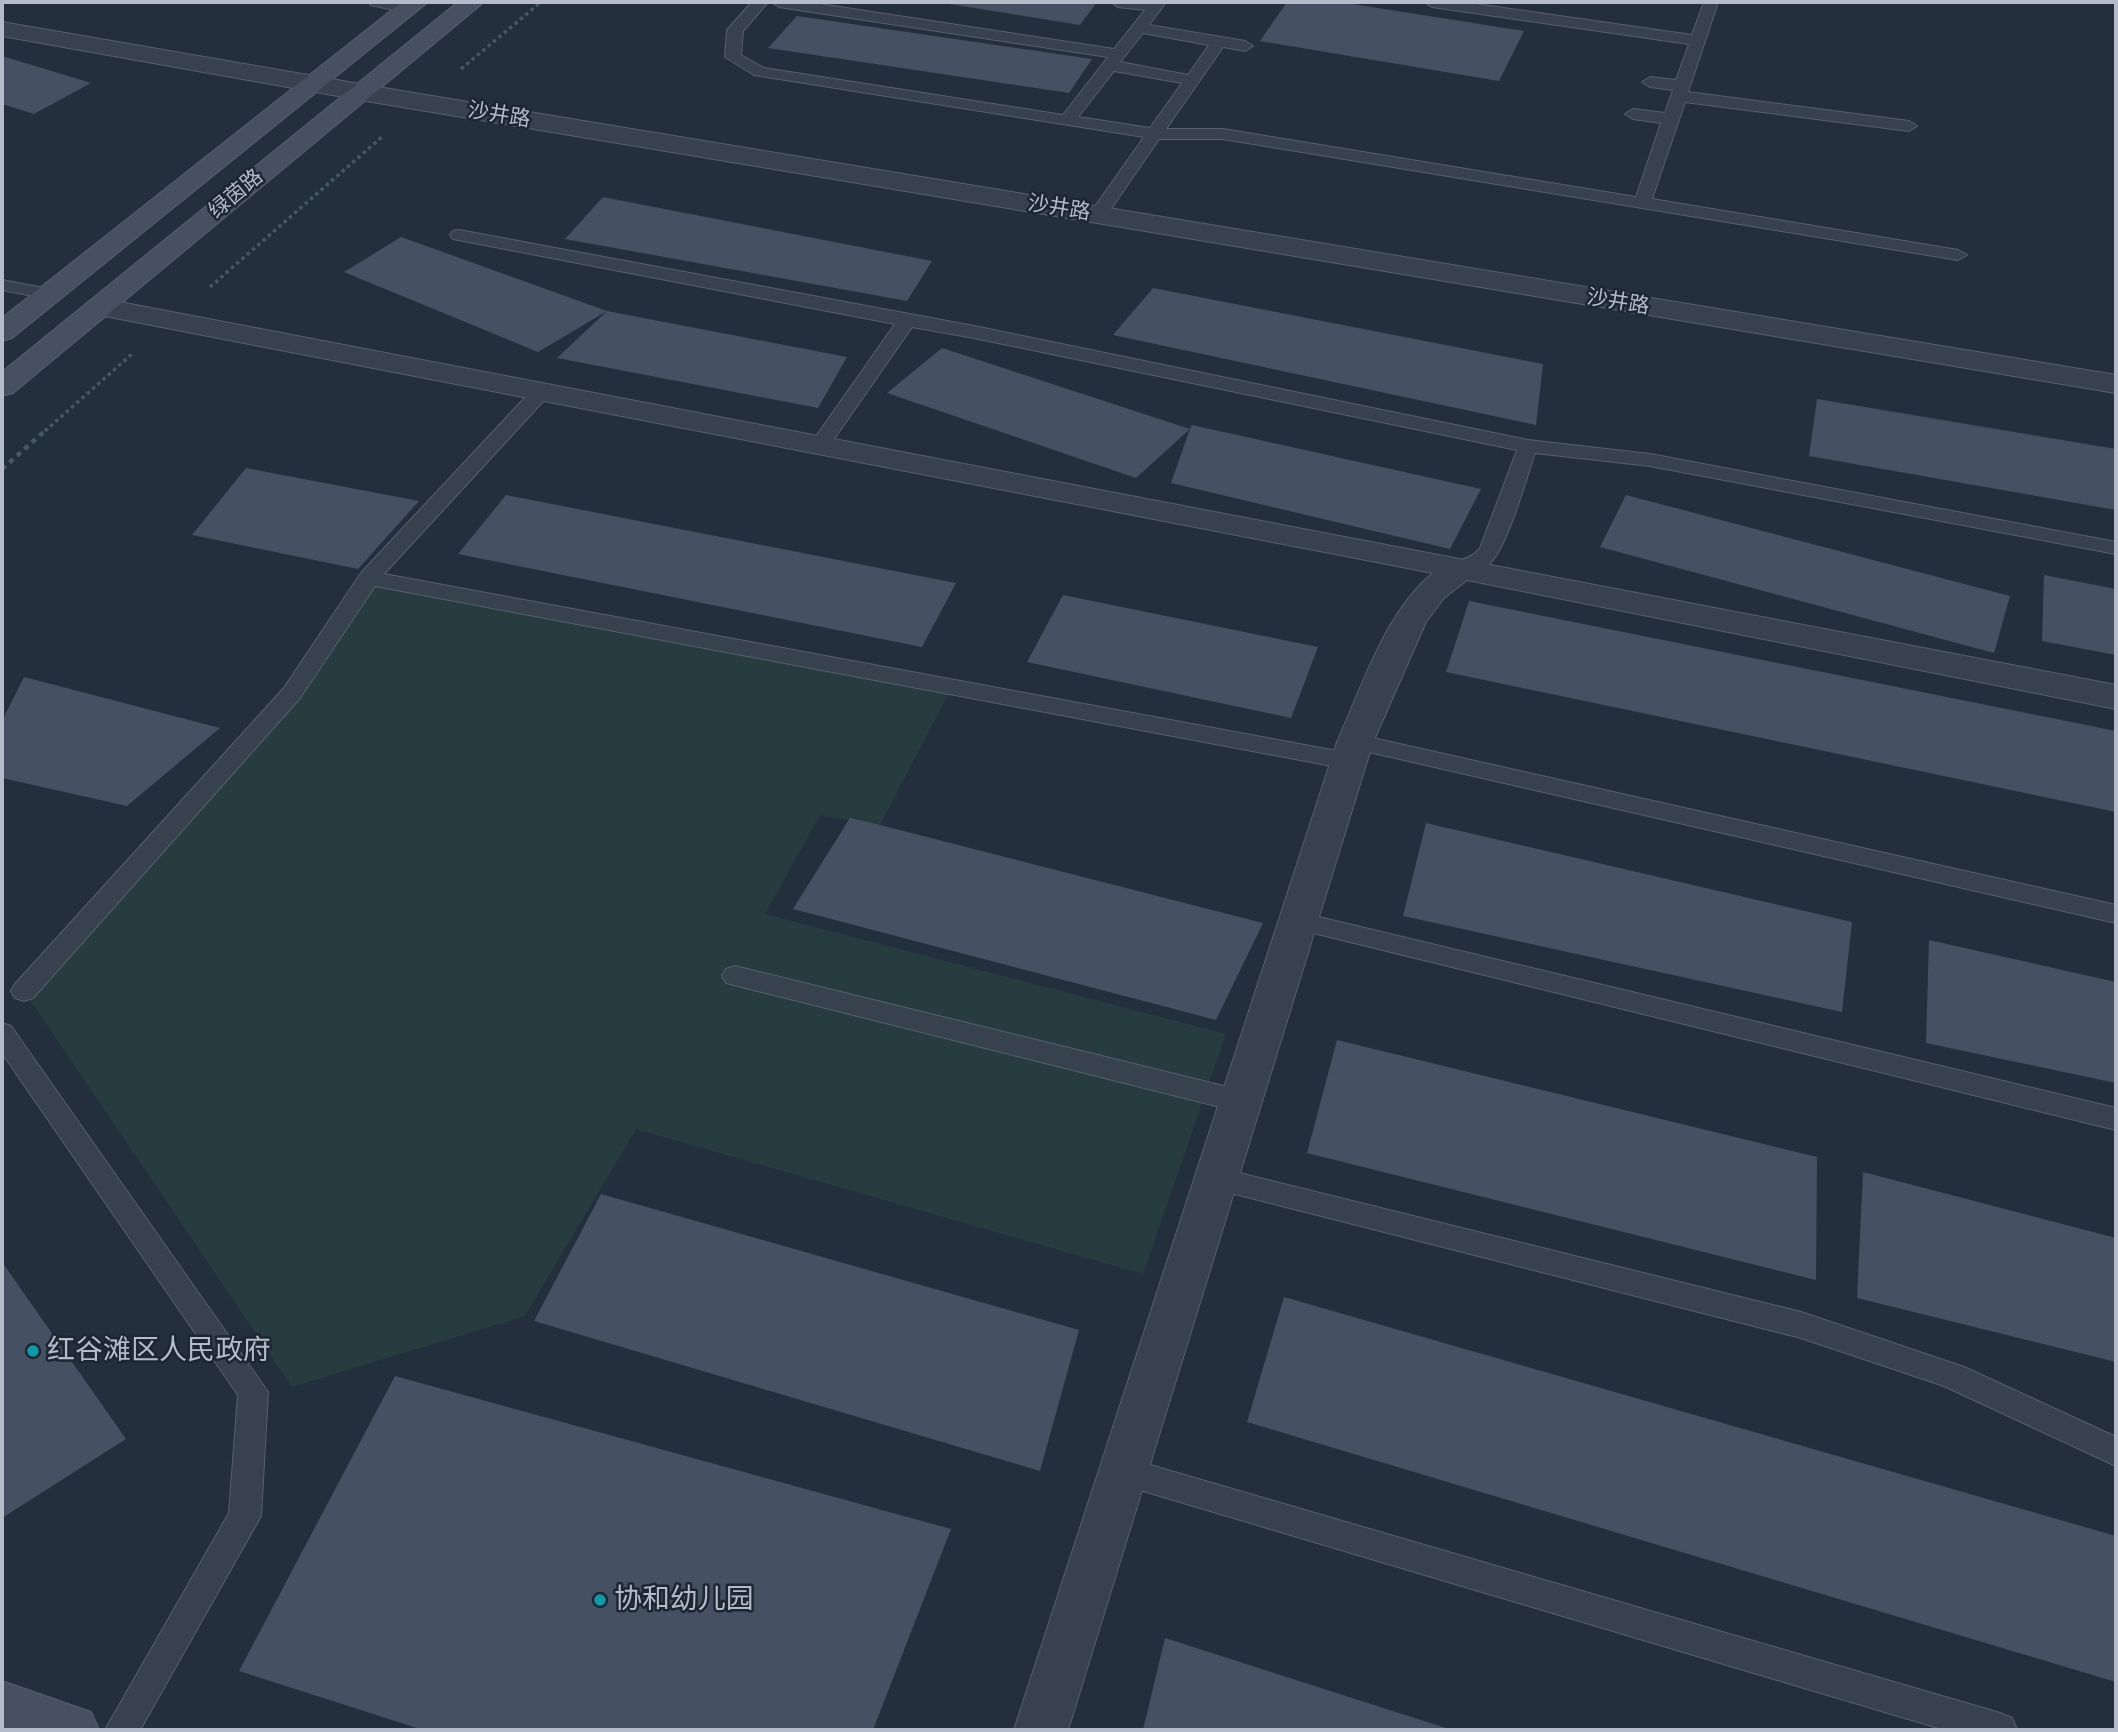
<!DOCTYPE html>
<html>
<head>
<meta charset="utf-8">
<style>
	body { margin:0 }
	#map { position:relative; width:2118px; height:1732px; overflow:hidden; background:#242f3e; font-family:Raleway,sans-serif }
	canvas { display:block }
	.frame { position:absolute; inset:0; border:4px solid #b4bcc9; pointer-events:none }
</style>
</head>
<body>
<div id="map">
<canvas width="2118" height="1732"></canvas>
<div class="frame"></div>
</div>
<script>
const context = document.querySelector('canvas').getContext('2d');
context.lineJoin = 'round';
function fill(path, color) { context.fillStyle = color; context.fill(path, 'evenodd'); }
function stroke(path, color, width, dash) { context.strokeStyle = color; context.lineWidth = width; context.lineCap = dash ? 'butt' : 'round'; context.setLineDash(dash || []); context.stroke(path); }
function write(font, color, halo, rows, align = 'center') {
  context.font = font + ' Raleway,"Noto Sans SC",sans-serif'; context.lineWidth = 5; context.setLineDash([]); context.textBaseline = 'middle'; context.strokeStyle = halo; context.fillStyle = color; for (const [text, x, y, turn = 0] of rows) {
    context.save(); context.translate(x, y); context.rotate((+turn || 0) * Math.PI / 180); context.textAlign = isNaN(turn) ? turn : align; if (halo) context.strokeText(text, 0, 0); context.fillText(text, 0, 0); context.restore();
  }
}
fill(new Path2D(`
	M369 578 952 687 880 825 820 815 765 914 1226 1034 1143 1274 636 1129 525 1316 292 1387 24 991 264 724Z`), '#263c3f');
fill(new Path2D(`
	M937 2H1097L1080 25Z
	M1287 2H1340L1524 31 1499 81 1260 41Z
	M797 16 1092 59 1069 93 768 48Z
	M2 56 91 83 34 114 2 104Z
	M603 197 932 261 907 301 565 239Z
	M401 237 607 311 538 352 344 272Z
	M1153 288 1543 364 1536 425 1113 335Z
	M607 311 847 357 818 408 557 358Z
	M942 348 1190 429 1192 425 1481 489 1450 549 1171 483 1190 429 1136 478 887 393Z
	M1817 399 2116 449V510L1809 456Z
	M246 468 419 501 358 569 192 535Z
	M506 495 956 583 922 647 458 554Z
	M1626 495 2010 596 1994 653 1600 547Z
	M2044 575 2116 589V655L2042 641Z
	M1063 595 1318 647 1291 718 1027 662Z
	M1469 601 2116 731V812L1446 672Z
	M24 677 220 728 127 806 2 778V721Z
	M850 818 880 825 1263 923 1216 1020 793 909Z
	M1426 823 1852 922 1842 1012 1403 916Z
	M1929 940 2116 982V1083L1926 1043Z
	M1337 1040 1817 1157 1816 1280 1307 1153Z
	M1863 1172 2116 1238V1362L1857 1298Z
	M601 1194 1079 1330 1040 1471 534 1321Z
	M2 1262 126 1439 2 1518Z
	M1284 1297 2116 1536V1682L1247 1422Z
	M395 1376 951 1529 873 1730H423L239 1671Z
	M1165 1638 1452 1730H1143Z`), '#455162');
const service = new Path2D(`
	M368 2H399L413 5 416 8 408 13 371 5Z
	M752 2H768L743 31 741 55 764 68 1063 115 1108 57 779 7 771 2H807L1114 49 1145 10 1118 7 1111 2H1166L1149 25 1245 41 1253 46 1245 51 1223 47 1166 129H1223L1636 197 1661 123 1633 119 1625 114 1633 109 1665 113 1673 90 1650 87 1642 82 1650 77 1676 80 1689 44 1432 7 1424 2H1462L1692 35 1704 2H1718L1688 92 1909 121 1917 126 1909 131 1685 102 1652 199 1958 250 1967 255 1958 260 1223 139H1159L1104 219 1098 220 1089 215 1144 137 754 75 725 57 727 30ZM1143 33 1209 45 1188 75 1120 62ZM1114 71 1182 83 1150 128 1078 117Z
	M459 230 974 326 1528 440 1650 454 2116 542V554L1650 466 1535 453C1526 478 1507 550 1488 565 1480 572 1462 576 1451 574L1448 569C1456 558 1469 562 1480 548L1517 450 974 338 912 327 827 449H813L810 445 895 324 453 239 450 235 453 231Z
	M2 280 55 290 58 294 49 299 2 290Z
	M541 386 551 392 548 396 384 574 1348 753 1356 755 1360 761 1356 767 1348 769 375 586 300 698 33 998 24 1001 15 998 11 991 15 984 284 688 361 573 534 388Z
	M1355 734 2116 905V923L1347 747 1343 742 1347 737Z
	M1298 912 2116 1108V1130L1289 927 1285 921 1289 915Z
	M735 966 1240 1090 1250 1094 1254 1101 1250 1108 1240 1112 726 983 722 976 726 969Z
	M2 1023 11 1026 268 1392 261 1516 140 1730H105L229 1513 238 1395 2 1053Z
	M1215 1167 1801 1312 1964 1367 2116 1437V1466L1944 1386 1801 1338 1215 1189 1205 1186 1201 1178 1205 1170Z
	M1123 1457 2000 1713 2012 1718 2017 1730H1945L1123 1485 1112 1481 1107 1471 1112 1461Z`);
const minor = new Path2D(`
	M99 298 2116 685V709L1467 580 1444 598 1426 622 1373 742 1068 1730H1014L1337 742C1362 687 1385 612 1433 573L89 313 85 307 89 301Z`);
const tertiary = new Path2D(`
	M2 22 360 84 2116 375V393L360 100 2 36Z`);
const secondary = new Path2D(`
	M402 2H428L12 338 2 341V318Z
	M458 2H484L13 393 2 396V372Z
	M2 1681 91 1712 99 1730H2Z`);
stroke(service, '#565f6c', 2);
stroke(minor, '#565f6c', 2);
stroke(tertiary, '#565f6c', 2);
stroke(secondary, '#565f6c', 2);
stroke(new Path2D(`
	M461 69 541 2
	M210 287 383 136
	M45 431 132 354`), '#44595c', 3.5, [3.5, 3.5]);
stroke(new Path2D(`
	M2 469 47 429`), '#44595c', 4.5, [5, 5]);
fill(service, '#38414e');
fill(minor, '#38414e');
fill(tertiary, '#38414e');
fill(secondary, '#465061');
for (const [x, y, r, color] of [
	[33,1351,7,"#0f9aa8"],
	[600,1600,7,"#0f9aa8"]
]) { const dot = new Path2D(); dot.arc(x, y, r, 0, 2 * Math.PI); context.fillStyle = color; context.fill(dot); stroke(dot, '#1d2633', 2.5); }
write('21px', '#b4bcc9', '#1d2633', [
	["沙井路",499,115,9],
	["绿茵路",236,194,-40],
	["沙井路",1059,208,9],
	["沙井路",1618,302,9]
]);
write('28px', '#b4bcc9', '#1d2633', [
	["红谷滩区人民政府",47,1351],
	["协和幼儿园",614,1600]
], 'left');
</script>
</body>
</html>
